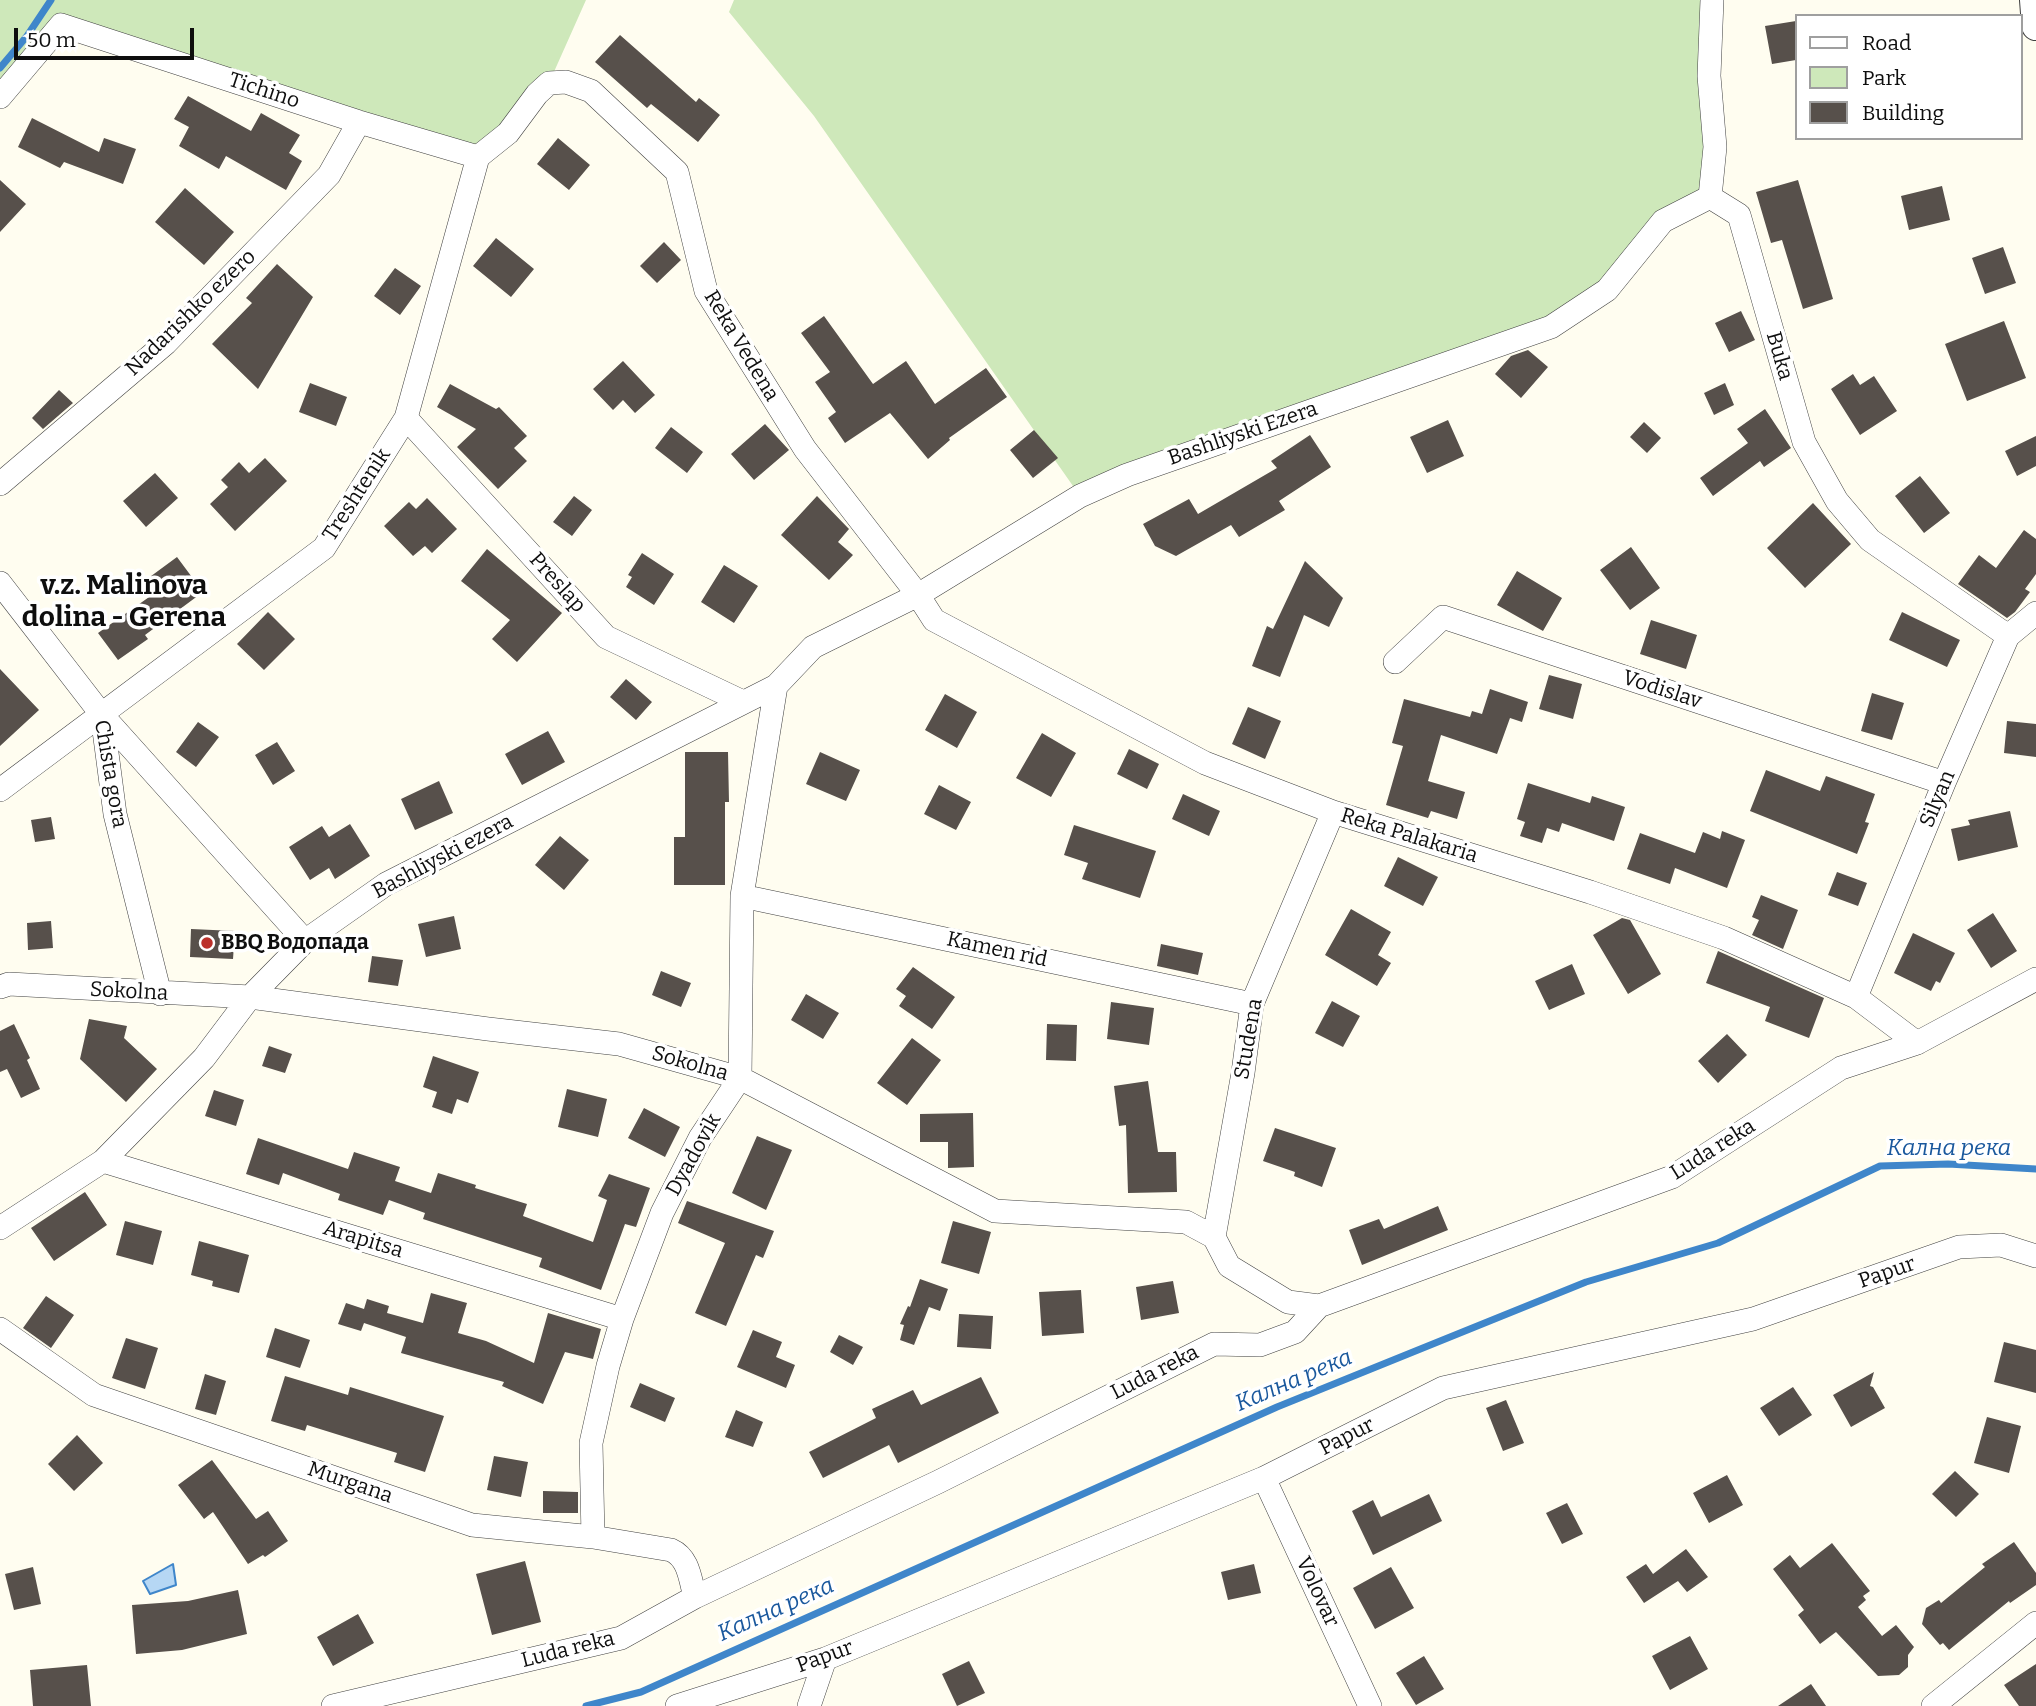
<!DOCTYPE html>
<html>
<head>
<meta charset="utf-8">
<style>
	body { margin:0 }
	#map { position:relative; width:2036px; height:1706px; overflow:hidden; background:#fffdf0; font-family:Bitter,serif }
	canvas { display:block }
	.legend { position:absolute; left:1795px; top:14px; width:228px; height:126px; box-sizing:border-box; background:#fff; border:2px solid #9f9f9f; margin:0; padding:9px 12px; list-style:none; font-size:21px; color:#0e0e0e }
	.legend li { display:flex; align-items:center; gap:14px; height:35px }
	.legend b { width:35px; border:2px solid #9f9f9f }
	.scale { position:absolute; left:14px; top:28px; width:180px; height:32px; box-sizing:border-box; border:4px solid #0e0e0e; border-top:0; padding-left:9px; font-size:21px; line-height:24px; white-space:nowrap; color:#0e0e0e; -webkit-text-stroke:5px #fff; paint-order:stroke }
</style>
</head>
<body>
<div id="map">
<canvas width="2036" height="1706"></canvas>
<ul class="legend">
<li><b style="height:9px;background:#fff"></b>Road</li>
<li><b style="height:19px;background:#cee8ba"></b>Park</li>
<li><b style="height:19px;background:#57504b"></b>Building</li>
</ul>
<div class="scale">50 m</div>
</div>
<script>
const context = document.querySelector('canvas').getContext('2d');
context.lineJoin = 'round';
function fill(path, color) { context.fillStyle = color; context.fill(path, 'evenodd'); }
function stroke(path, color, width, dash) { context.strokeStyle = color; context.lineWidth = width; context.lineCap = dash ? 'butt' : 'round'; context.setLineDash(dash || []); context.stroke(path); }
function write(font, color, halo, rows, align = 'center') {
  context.font = font + ' Bitter,serif'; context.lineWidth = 7; context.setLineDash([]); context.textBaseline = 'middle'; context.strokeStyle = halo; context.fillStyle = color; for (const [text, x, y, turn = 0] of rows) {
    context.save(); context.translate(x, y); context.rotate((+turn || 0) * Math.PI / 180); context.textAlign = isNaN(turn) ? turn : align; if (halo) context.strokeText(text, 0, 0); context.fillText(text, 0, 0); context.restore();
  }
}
fill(new Path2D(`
	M0 0H586L549 83 478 157 61 25 0 97Z
	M734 0H1712L1710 197 1663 221 1607 290 1551 327 1080 496 814 116 729 12Z`), '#cee8ba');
const water = new Path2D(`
	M173 1564 176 1585 150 1594 143 1581Z`);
fill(water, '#b6d7f4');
stroke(water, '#3f86ca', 2);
stroke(new Path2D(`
	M0 68 27 36 51 0
	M586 1706 641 1692 1277 1407 1586 1282 1718 1243 1880 1166 1948 1164 2036 1169`), '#3f86ca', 7);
fill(new Path2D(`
	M1796 21V60L1772 64 1765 26Z
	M620 35 696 102 699 98 720 115 698 142 651 104 647 108 595 62Z
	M188 96 251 131 261 113 300 135 289 153 302 161 286 190 226 156 219 169 179 146 189 127 174 119Z
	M32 118 99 152 104 138 136 149 123 184 64 162 60 168 18 147Z
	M558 138 590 165 569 190 537 164Z
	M0 180 26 204 0 232Z
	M1798 180 1833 299 1803 309 1782 240 1771 243 1756 192Z
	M1942 186 1950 220 1909 230 1901 196Z
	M185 188 234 232 204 265 155 222Z
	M496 238 534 269 511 297 473 266Z
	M664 242 681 260 657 283 640 266Z
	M2003 247 2016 283 1985 294 1972 258Z
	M277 264 313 297 258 389 212 344 252 303 246 298Z
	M395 268 421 286 400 315 374 296Z
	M1741 311 1755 340 1729 352 1715 323Z
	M824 316 873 384 906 361 935 404 986 368 1007 397 949 438 950 440 928 459 890 413 845 443 828 418 836 412 815 382 830 372 801 333Z
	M2004 321 2026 378 1967 401 1945 344Z
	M1528 350 1548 367 1521 398 1495 374 1511 356Z
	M623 361 655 395 635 413 623 400 613 410 593 389Z
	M1853 374 1860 385 1874 376 1897 411 1860 435 1831 389Z
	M310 383 347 397 336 426 299 412Z
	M1725 383 1734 405 1714 415 1704 393Z
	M450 384 496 409 499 407 527 436 514 448 527 461 498 489 457 447 476 429 437 407Z
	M59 390 73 403 43 429 32 418Z
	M1765 409 1791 448 1764 467 1760 461 1713 496 1700 478 1748 443 1737 429Z
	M1448 420 1464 456 1427 473 1410 437Z
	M1644 422 1661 438 1647 453 1630 437Z
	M765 424 789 450 754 480 731 454Z
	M671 427 703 452 687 473 655 448Z
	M1034 430 1058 458 1033 478 1010 450Z
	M1310 435 1331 467 1279 501 1285 510 1239 537 1231 525 1176 556 1155 546 1143 524 1189 499 1198 514 1277 468 1271 461Z
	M2036 436V466L2017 476 2005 451Z
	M265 458 287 481 235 531 210 504 228 487 221 480 239 462 249 473Z
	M155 473 178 498 146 527 123 501Z
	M1920 476 1950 513 1924 533 1895 496Z
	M574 496 592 510 572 536 553 522Z
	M817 496 849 529 838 542 853 555 829 580 781 535Z
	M427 498 457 529 432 553 425 546 413 556 384 526 409 502 416 509Z
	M1813 503 1851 544 1805 588 1767 548Z
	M2024 530 2036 539V574L2025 589 2030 592 2015 612 2007 618 1958 584 1979 555 1996 568Z
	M1631 547 1660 588 1630 610 1600 570Z
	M487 549 562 613 517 662 492 639 510 620 461 581Z
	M642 553 674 574 654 605 626 587 632 577 628 575Z
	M177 557 203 592 145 635 148 639 118 660 98 633 152 595 143 582Z
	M1305 561 1343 598 1329 627 1304 615 1280 677 1252 666 1267 626 1273 629Z
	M724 565 758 586 734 623 701 602Z
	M1517 571 1562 598 1543 631 1497 605Z
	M268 612 295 639 264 670 237 644Z
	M1902 612 1960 640 1947 667 1889 640Z
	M1651 620 1697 635 1686 669 1640 654Z
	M0 669 39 710 0 746Z
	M1549 675 1582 684 1573 719 1539 709Z
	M626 679 652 702 636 720 610 697Z
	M1490 689 1528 702 1522 722 1510 718 1497 754 1441 735 1428 781 1465 792 1457 819 1431 811 1428 818 1386 805 1403 746 1392 743 1404 699 1470 717 1472 711 1482 714Z
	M1872 693 1904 703 1892 740 1861 731Z
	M945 694 977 712 957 748 925 730Z
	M1248 707 1281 721 1265 759 1232 744Z
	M2007 721 2036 724V757L2004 753Z
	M198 722 219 737 196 767 176 752Z
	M548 731 565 762 522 785 505 754Z
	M1042 733 1076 753 1051 797 1016 778Z
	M277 742 295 771 273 785 255 755Z
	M1129 749 1159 764 1147 789 1117 774Z
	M685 752H728L729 802H725V885H674V837H685Z
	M820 752 860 770 846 801 806 784Z
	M1766 770 1820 791 1826 776 1875 794 1865 822 1869 823 1857 854 1750 811Z
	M439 781 453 813 415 830 401 799Z
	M1528 783 1590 803 1592 796 1625 807 1614 841 1562 823 1559 832 1547 828 1542 843 1520 836 1525 822 1517 819Z
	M939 785 971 802 956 830 924 814Z
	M1183 794 1220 811 1209 836 1172 819Z
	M2010 811 2018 847 1958 861 1951 829 1970 825 1968 820Z
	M51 817 55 839 35 842 31 820Z
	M350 824 370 856 335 879 329 868 310 880 289 847 322 826 329 837Z
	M1074 825 1156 851 1140 898 1082 879 1088 863 1064 855Z
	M1722 831 1745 840 1727 888 1675 868 1670 884 1627 869 1640 833 1695 853 1703 832 1720 839Z
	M560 836 589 860 564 890 535 865Z
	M1398 857 1438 877 1423 906 1384 886Z
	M1837 872 1867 883 1858 906 1828 895Z
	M1761 895 1798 910 1783 949 1752 935 1759 920 1752 917Z
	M1351 909 1391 932 1378 955 1391 963 1377 986 1325 955Z
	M1993 913 2017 951 1991 968 1967 930Z
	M454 916 461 949 426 957 418 924Z
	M1622 918 1630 920 1661 974 1628 994 1593 935Z
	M51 921 53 948 28 950 27 923Z
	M191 929 235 931 233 959 190 957Z
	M1913 933 1955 953 1940 983 1936 981 1931 991 1894 973Z
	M1161 944 1203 953 1198 975 1157 966Z
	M1718 951 1824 998 1809 1038 1765 1021 1770 1007 1706 983Z
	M372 956 403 960 398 986 368 982Z
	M1572 964 1585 994 1549 1010 1535 981Z
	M913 967 955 997 932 1029 899 1006 906 996 896 989Z
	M661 971 691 983 681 1007 652 995Z
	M806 994 839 1013 823 1039 791 1020Z
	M1332 1001 1360 1016 1343 1047 1315 1033Z
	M1111 1002 1154 1008 1149 1045 1107 1039Z
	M89 1019 127 1026 124 1038 157 1069 126 1102 80 1059Z
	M14 1024 30 1058 27 1060 40 1089 21 1098 7 1069 0 1072V1031Z
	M1047 1024 1077 1025 1076 1061 1046 1060Z
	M1727 1034 1747 1055 1718 1083 1698 1061Z
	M912 1038 941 1060 907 1105 877 1083Z
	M269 1046 292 1054 285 1073 262 1066Z
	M433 1056 479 1072 468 1103 457 1099 452 1114 432 1107 437 1092 423 1087Z
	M1148 1081 1158 1152H1176L1177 1192 1128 1193 1126 1125 1119 1126 1114 1086Z
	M567 1089 607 1099 598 1137 558 1127Z
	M214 1090 244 1100 236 1126 205 1116Z
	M644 1108 680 1127 665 1157 628 1138Z
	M973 1113 974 1167 948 1168V1142H920V1114Z
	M1275 1128 1336 1148 1322 1187 1294 1176 1295 1172 1263 1161Z
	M757 1136 792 1150 766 1210 732 1193Z
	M258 1138 348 1169 354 1152 400 1167 395 1181 431 1193 438 1173 476 1185 475 1188 527 1204 523 1216 593 1242 607 1200 598 1196 609 1174 650 1188 636 1227 625 1224 601 1290 539 1267 542 1258 423 1219 425 1213 389 1200 383 1215 338 1200 340 1194 283 1173 279 1185 246 1174Z
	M85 1192 107 1225 54 1261 31 1228Z
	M687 1201 774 1231 763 1258 756 1255 726 1326 695 1313 725 1243 678 1223Z
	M1438 1206 1448 1230 1362 1265 1349 1230 1379 1219 1384 1229Z
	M125 1221 162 1231 153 1265 116 1255Z
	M953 1221 991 1232 979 1274 941 1263Z
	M199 1241 249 1255 239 1293 212 1286 213 1281 191 1275Z
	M920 1279 948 1289 940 1311 929 1307 914 1345 900 1340 904 1325 900 1324 908 1306 910 1307Z
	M1173 1281 1179 1313 1141 1320 1136 1287Z
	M1081 1290 1084 1333 1042 1336 1039 1292Z
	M431 1293 467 1303 458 1333 486 1341 534 1363 548 1313 601 1329 593 1359 565 1352 543 1404 502 1386 504 1382 401 1353 406 1337 364 1323 361 1331 338 1324 346 1303 364 1309 367 1299 389 1306 387 1313 423 1323Z
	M46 1296 74 1315 51 1348 23 1328Z
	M959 1314 993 1316 991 1349 957 1347Z
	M275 1328 310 1340 300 1368 266 1357Z
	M753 1330 782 1342 776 1357 795 1365 786 1388 737 1367Z
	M839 1335 863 1347 853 1365 830 1352Z
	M126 1338 158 1348 145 1389 112 1378Z
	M2004 1342 2036 1350V1393L1994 1382Z
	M1874 1372 1870 1386 1873 1387 1885 1408 1851 1427 1833 1395Z
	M205 1374 226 1381 216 1415 195 1409Z
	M285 1376 348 1395 350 1387 444 1416 425 1472 394 1462 397 1453 307 1425 305 1431 271 1421Z
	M981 1377 999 1413 898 1463 889 1445 823 1478 809 1452 876 1418 872 1409 913 1390 921 1405Z
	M640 1383 675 1398 665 1422 630 1407Z
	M1793 1387 1812 1415 1779 1436 1760 1408Z
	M1506 1400 1524 1443 1503 1451 1486 1408Z
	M736 1410 763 1422 753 1447 725 1437Z
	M1987 1417 2021 1426 2009 1473 1974 1463Z
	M77 1435 103 1463 74 1491 48 1464Z
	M494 1456 528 1462 521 1497 487 1490Z
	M212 1460 256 1519 268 1511 288 1541 265 1557 263 1555 248 1564 213 1512 204 1519 178 1485Z
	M1955 1471 1979 1494 1956 1517 1932 1494Z
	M1727 1475 1743 1505 1709 1523 1693 1493Z
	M543 1491 578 1492V1513H543Z
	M1429 1494 1442 1521 1373 1555 1352 1511 1373 1500 1381 1517Z
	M1567 1503 1583 1534 1562 1544 1546 1513Z
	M2014 1542 2036 1573V1585L2010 1603 2009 1601 1949 1650 1943 1643 1940 1645 1922 1624 1926 1608 1939 1600 1941 1603 1985 1567 1982 1564Z
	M1832 1543 1870 1591 1863 1596 1866 1600 1858 1607 1882 1636 1896 1625 1914 1647 1908 1655V1667L1899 1675 1878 1676 1836 1632 1820 1644 1798 1615 1804 1610 1773 1569 1790 1555 1800 1568Z
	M1686 1549 1708 1577 1687 1592 1678 1581 1644 1603 1626 1577 1646 1564 1653 1574Z
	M525 1561 541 1622 492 1635 476 1574Z
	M1254 1564 1261 1593 1228 1600 1221 1572Z
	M33 1567 41 1604 14 1610 5 1574Z
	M1391 1567 1414 1608 1375 1629 1353 1588Z
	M238 1590 247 1634 182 1650 136 1654 132 1605 188 1601Z
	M358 1614 374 1643 333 1666 317 1637Z
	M1690 1636 1708 1669 1670 1690 1652 1656Z
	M1424 1656 1444 1689 1416 1705 1396 1673Z
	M969 1661 985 1693 957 1706 942 1674Z
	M2036 1664V1706H2019L2004 1685Z
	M87 1665 91 1706H33L30 1670Z
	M1811 1684 1826 1706H1778Z`), '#57504b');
const minor = new Path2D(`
	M0 97 61 25 359 122 478 157
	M1710 197 1739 215 1804 442 1837 501 1870 540 2008 636
	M1710 197 1715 147 1709 76 1712 0
	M406 418 606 637 743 702
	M0 484 166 343 329 175 359 122
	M0 583 102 715 115 814 160 994
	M1395 662 1443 617 1944 783
	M102 715 305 941
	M0 790 324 548 406 418 478 157 508 133 537 94 549 83 566 82 591 91 677 172 706 291 805 449 918 595 934 620 1205 763 1333 812 1590 892 1724 938 1856 997 1917 1043
	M742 896 1252 1004
	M0 987 9 984 250 997 488 1029 619 1044 740 1078 995 1211 1186 1222 1214 1237 1229 1266 1288 1302 1319 1306
	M1856 997 1944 783 2008 636 2036 613
	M103 1161 622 1319
	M0 1228 103 1161 204 1058 250 997 305 941 386 884 776 686 813 647 918 595 1080 496 1127 475 1551 327 1607 290 1663 221 1710 197
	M1214 1237 1243 1073 1252 1004 1333 812
	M0 1329 94 1395 472 1525 593 1537 671 1550C689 1558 690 1579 695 1597
	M1264 1478 1370 1706
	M593 1537 591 1443 608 1366 622 1319 662 1213 700 1138 740 1078 742 896 776 686
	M333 1706 621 1638 695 1597 938 1482 1214 1344 1260 1345 1295 1332 1319 1306 1672 1177 1841 1068 1917 1043 2036 979
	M677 1706 825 1659 1264 1478 1443 1388 1753 1319 1959 1247 2001 1245 2036 1256
	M809 1706 825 1659
	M1933 1706 2036 1623`);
const tertiary = new Path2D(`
	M2034 0 2036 26`);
stroke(minor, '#414141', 24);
stroke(tertiary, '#414141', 30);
stroke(minor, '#fff', 23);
stroke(tertiary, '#fff', 28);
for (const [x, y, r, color] of [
	[207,943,7,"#bb302a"]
]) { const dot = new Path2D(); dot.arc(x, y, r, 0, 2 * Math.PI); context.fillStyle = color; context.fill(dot); stroke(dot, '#fff', 2.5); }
write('21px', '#0e0e0e', '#fff', [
	["Tichino",264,91,18],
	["Nadarishko ezero",191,313,-44],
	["Reka Vedena",741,346,59],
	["Buka",1779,356,74],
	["Bashliyski Ezera",1243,434,-19],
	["Treshtenik",357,495,-57],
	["Preslap",557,583,48],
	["Vodislav",1662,690,18],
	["Chista gora",110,774,80],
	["Silyan",1938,799,-67],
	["Reka Palakaria",1409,836,17],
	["Bashliyski ezera",443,857,-28],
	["Kamen rid",997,950,12],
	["Sokolna",129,992,3],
	["Studena",1249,1039,-80],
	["Sokolna",690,1064,16],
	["Luda reka",1713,1150,-32],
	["Dyadovik",694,1155,-61],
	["Arapitsa",363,1240,17],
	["Papur",1887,1273,-19],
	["Luda reka",1155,1373,-27],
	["Papur",1347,1437,-27],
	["Murgana",350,1483,19],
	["Volovar",1317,1592,65],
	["Luda reka",568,1650,-14],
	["Papur",825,1657,-20]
]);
write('bold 21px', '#0e0e0e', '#fff', [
	["BBQ Водопада",221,943]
], 'left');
write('italic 23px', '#1a589d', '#fff', [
	["Кална река",1949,1149],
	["Кална река",1294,1381,-23],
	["Кална река",776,1610,-24]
]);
write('bold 28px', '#0e0e0e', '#fff', [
	["v.z. Malinova",124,586],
	["dolina - Gerena",124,618]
]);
</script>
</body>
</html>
